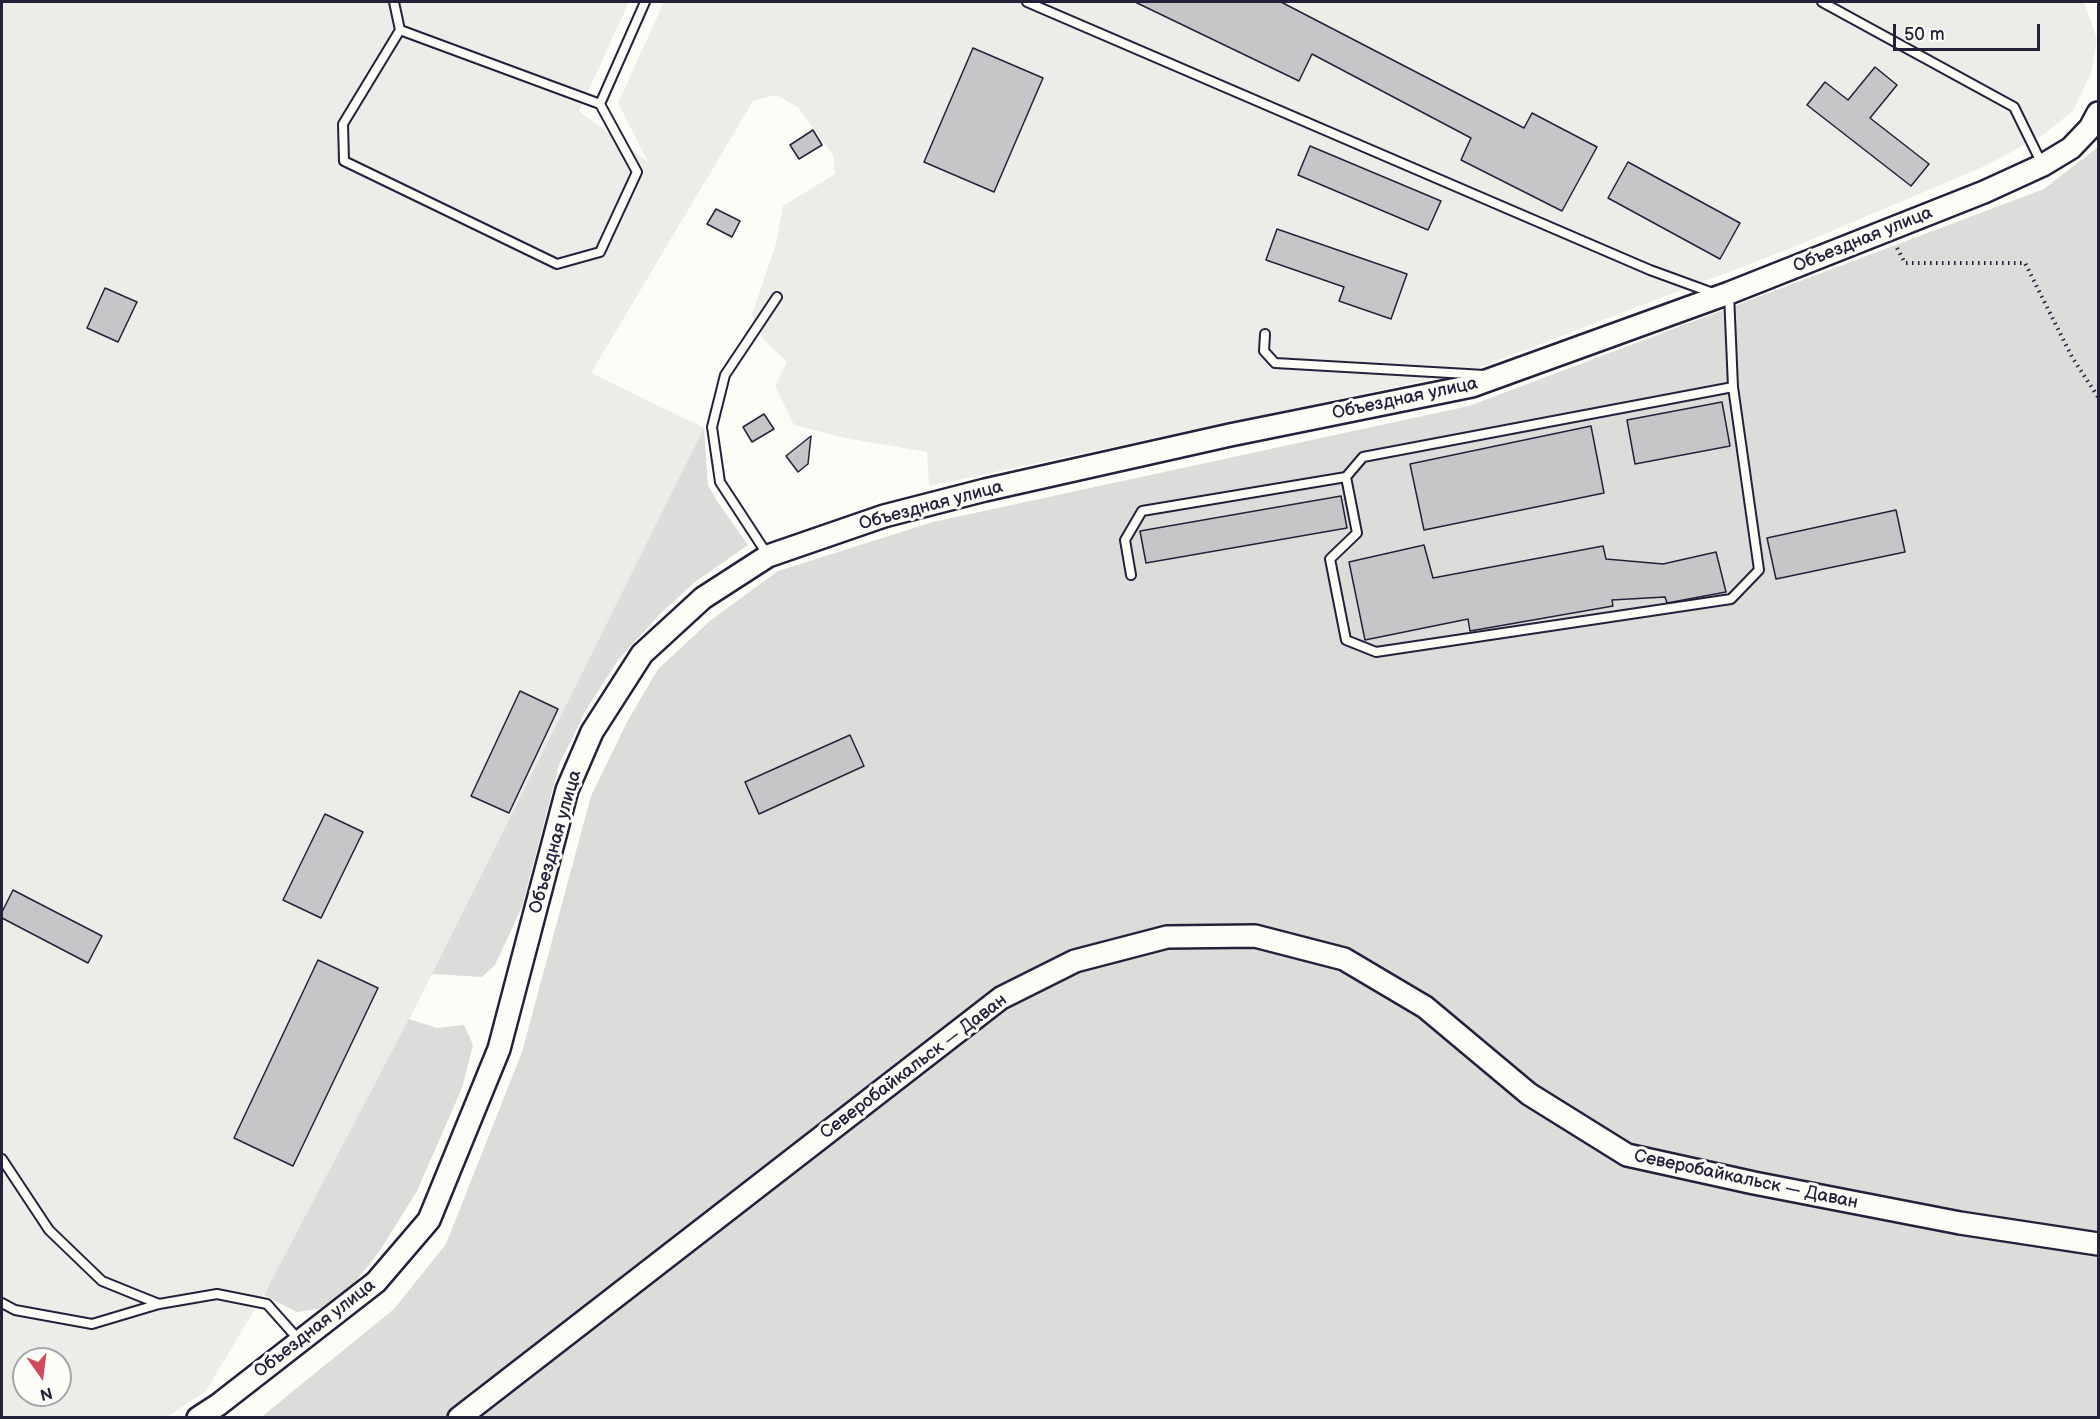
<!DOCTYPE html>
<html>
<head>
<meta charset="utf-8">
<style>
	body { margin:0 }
	#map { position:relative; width:2100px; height:1419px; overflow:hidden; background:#fdfcf7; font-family:"Balsamiq Sans",sans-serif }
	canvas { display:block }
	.frame { position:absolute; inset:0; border:3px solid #22223b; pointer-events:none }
	.north { position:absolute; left:12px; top:1347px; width:60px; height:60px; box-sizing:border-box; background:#fdfcf7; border:2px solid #a5a5ac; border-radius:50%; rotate:166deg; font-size:16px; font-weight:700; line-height:24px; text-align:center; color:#22223b }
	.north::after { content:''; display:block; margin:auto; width:21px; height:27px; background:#d1495b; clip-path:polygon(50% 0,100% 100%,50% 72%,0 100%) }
	.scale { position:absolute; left:1893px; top:24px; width:147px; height:27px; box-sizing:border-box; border:3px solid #22223b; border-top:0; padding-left:8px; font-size:18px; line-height:21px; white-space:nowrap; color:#22223b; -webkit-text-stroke:4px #fdfcf7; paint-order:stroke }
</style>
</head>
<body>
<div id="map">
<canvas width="2100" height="1419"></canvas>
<div class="frame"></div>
<div class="north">N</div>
<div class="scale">50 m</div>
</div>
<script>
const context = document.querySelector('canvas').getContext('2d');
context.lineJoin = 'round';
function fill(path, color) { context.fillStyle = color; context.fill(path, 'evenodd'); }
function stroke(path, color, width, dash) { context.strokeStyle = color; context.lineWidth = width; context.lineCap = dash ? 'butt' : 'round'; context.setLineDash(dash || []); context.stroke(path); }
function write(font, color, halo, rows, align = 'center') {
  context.font = font + ' "Balsamiq Sans",sans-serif'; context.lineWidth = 6; context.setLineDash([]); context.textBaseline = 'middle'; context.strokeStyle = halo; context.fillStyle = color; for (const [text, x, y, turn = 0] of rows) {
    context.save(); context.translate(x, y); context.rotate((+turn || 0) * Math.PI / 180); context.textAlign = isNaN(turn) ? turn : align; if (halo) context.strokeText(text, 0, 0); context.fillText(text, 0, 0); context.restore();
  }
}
fill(new Path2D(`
	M2 2H629L579 111 648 162 618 103 664 2H2084L2097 39 2091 73 2073 111 2041 136 1985 166 1794 247 1470 371 929 486 927 452 845 438 794 425 775 386 787 362 763 339 752 314 776 244 783 206 835 174 833 155 798 107 776 95 753 101 591 373 704 428 315 1209 206 1391 167 1417 2 1418ZM24 1359H60V1395H24Z`), '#ecece9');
fill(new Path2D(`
	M2098 147V1417L260 1418 394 1309 446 1244 522 1052 591 796 627 722 658 669 711 620 778 571 933 522 1469 406 2044 189Z
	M704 428 708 485 717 501 748 545 695 582 660 614 618 660 586 710 559 765 522 907 495 965 482 977 432 974Z
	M409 1019 437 1028 464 1025 473 1045 462 1088 417 1191 379 1252 348 1291 330 1307 297 1312 264 1295Z`), '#dddcdb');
const building = new Path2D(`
	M1135 2H1281L1524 128 1532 113 1597 147 1562 211 1461 160 1471 138 1312 54 1299 81Z
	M973 48 1043 78 994 192 924 162Z
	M1875 67 1897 85 1870 118 1929 164 1911 186 1807 105 1825 82 1848 100Z
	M813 130 822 145 799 159 790 145Z
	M1310 146 1441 201 1428 230 1298 175Z
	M1628 162 1740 223 1720 259 1608 198Z
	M716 209 740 221 732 237 707 224Z
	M1277 229 1407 274 1391 319 1339 301 1344 287 1266 260Z
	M105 288 137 302 118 342 87 328Z
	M1722 402 1730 446 1635 464 1627 420Z
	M764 414 774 429 752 442 743 427Z
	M1591 426 1604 493 1424 530 1410 464Z
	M811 436 808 464 798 472 786 456Z
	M1341 496 1347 528 1146 563 1140 531Z
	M1896 510 1905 552 1776 579 1767 538Z
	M1424 545 1433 578 1603 546 1606 559 1663 564 1716 552 1726 592 1667 603 1665 597 1612 600 1613 606 1470 631 1468 619 1365 640 1349 562Z
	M520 691 558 709 509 813 471 796Z
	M850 735 864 766 759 814 745 782Z
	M325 814 363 832 321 918 283 900Z
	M13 890 102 936 88 963 2 918V912Z
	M318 960 378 988 293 1166 234 1138Z`);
fill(building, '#c6c6c8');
stroke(building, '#22223b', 1.5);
const lane = new Path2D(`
	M394 2 400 30
	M1027 2 1650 270 1713 293
	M1822 2 2014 107 2042 164
	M400 30 600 104 637 172 600 252 557 264 344 161 343 124Z
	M600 104 645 2
	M1729 294 1733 387 1759 570 1731 599 1376 652 1346 640 1330 559 1357 533 1346 477 1363 457 1733 387
	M1265 334 1264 351 1275 363 1485 375
	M767 554 720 482 712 427 725 375 777 297
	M1131 575 1125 540 1142 511 1346 477
	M2 1159 49 1230 102 1281 159 1304
	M2 1303 15 1310 92 1324 159 1304 217 1294 267 1304 299 1340`);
const secondary = new Path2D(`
	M198 1418 218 1405 376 1282 429 1220 499 1049 567 790 592 732 642 654 703 598 768 556 884 516 985 490 1230 435 1472 386 1729 293 1984 192 2043 165 2071 148 2090 128 2098 113
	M459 1418 1001 998 1075 961 1167 937 1255 936 1344 959 1425 1007 1529 1094 1627 1155 1754 1183 1960 1223 2098 1244`);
stroke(lane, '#22223b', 12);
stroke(secondary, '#22223b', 26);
stroke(new Path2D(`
	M1897 248 1905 263H2025L2072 357 2098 397`), '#22223b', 4, [1.5, 4.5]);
stroke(lane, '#fdfcf7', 8);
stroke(secondary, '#fdfcf7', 21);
write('18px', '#22223b', '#fdfcf7', [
	["Объездная улица",1863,240,-22],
	["Объездная улица",1405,399,-12],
	["Объездная улица",931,506,-15],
	["Объездная улица",556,842,-74],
	["Северобайкальск — Даван",914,1067,-37],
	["Северобайкальск — Даван",1746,1180,12],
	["Объездная улица",315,1329,-38]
]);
</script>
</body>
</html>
